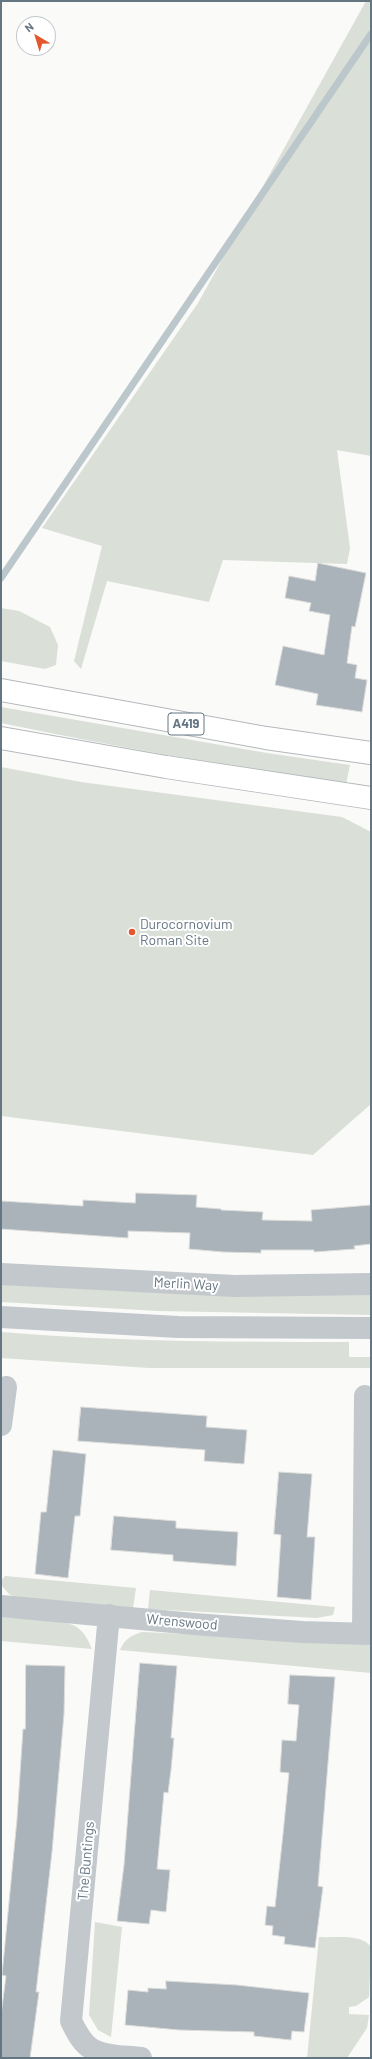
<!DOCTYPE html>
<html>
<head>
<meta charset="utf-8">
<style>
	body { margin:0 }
	#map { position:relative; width:372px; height:2059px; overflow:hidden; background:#fafaf8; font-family:Barlow,sans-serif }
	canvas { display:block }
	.frame { position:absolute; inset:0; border:2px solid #657683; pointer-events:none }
	.north { position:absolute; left:16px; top:16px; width:40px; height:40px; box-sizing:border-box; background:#fff; border:1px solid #c1c8cd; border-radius:50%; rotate:322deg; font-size:11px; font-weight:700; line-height:16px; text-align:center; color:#657683 }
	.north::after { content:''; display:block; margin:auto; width:14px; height:18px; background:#e4572e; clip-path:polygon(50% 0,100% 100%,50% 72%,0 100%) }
</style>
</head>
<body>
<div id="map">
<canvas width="372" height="2059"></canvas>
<div class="frame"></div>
<div class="north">N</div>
</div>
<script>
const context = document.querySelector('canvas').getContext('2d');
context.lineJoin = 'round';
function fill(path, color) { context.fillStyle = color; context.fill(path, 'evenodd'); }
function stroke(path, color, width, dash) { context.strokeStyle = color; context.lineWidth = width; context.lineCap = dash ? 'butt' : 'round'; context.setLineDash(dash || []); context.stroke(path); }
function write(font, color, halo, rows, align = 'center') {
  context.font = font + ' Barlow,sans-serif'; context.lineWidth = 4; context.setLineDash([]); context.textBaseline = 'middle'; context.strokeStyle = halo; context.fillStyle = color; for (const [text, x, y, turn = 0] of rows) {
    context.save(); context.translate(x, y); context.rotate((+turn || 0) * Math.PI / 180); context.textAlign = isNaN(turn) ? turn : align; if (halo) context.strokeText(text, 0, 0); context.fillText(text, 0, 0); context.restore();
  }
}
fill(new Path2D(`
	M366 1H371V456L337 450 350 548 347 564 223 560 209 602 107 581 81 669 74 661 102 546 42 528 198 303Z
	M1 608 19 611 50 627 58 645 56 665 45 669 1 661Z
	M1 707 267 753 350 765 346 784C231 767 116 747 1 723Z
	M1 767 81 782 342 817 371 832V1104L313 1155 1 1116Z
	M1 1282 371 1294V1315L158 1311 1 1302Z
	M1 1332C117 1342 233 1342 349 1342V1357H371V1368H149L1 1358Z
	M5 1576 136 1588 133 1608 20 1598 10 1595 1 1585V1581Z
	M150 1590 335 1607 333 1615 317 1618 148 1609Z
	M1 1617C18 1619 63 1619 75 1626 84 1631 88 1640 92 1649L1 1641Z
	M142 1632 361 1642 371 1646V1673L120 1650C125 1639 130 1636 142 1632Z
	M95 1922 122 1927 111 2037 98 2030 89 2015Z
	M319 1937C334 1938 362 1933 371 1947L369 1997 356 2006 349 2007V2014L369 2015 367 2028 347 2058H307Z`), '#dadfd7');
stroke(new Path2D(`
	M1 578 371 34`), '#bbc7cb', 7);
const building = new Path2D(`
	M318 563 366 573 355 627 352 626 347 663 357 665 355 678 367 680 362 712 316 705 318 694 275 685 283 646 324 655 330 615 309 611 311 603 285 598 289 576 315 581Z
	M136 1193 197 1195 196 1207 221 1209V1210L263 1212 262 1220 312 1221 311 1210 371 1205V1244L354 1246 355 1249 314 1252V1250H261V1253L223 1252 189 1249 190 1233 128 1231V1238L1 1229V1201L83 1206V1200L135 1203Z
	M81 1407 207 1416 206 1427 247 1430 244 1464 204 1461 205 1450 78 1441Z
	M53 1450 86 1454 80 1516H75L68 1578 35 1574 41 1512H46Z
	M279 1472 312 1474 307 1537H315L311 1600 277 1597 281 1535 274 1534Z
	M114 1516 176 1521V1528L238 1532 236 1566 173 1561V1555L111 1550Z
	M140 1663 177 1666 171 1738H174L171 1770 168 1793 164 1792 157 1869 170 1870 166 1912 151 1910 149 1924 117 1921 124 1865Z
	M26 1665 65 1666 64 1714 52 1852 36 1992H39L30 2058H1V2015L6 1976 2 1975 17 1819 23 1729H25Z
	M290 1675 335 1677 318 1886 323 1887 315 1948 284 1944 285 1937 272 1935 273 1926 265 1925 267 1906 275 1907 283 1834 289 1773 280 1772 282 1740 296 1741 299 1705 288 1704Z
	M166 1981 237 1985 309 1993 304 2032 292 2031 291 2040 254 2036V2032L179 2030 125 2025 128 1990 148 1992V1988L166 1989Z`);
fill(building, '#aab3b9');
stroke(building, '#dcdcda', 1);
const trunk = new Path2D(`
	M1 690 266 738 371 753
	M1 738 166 767 371 798`);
stroke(trunk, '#b4b9bd', 24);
stroke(new Path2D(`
	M1 1274 235 1286 371 1284
	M1 1425 6 1387
	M1 1606 194 1624 302 1632 371 1634
	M109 1615 71 2021C76 2031 82 2044 92 2049 105 2057 126 2056 141 2058
	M363 1633 365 1396`), '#c3c8cc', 22);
stroke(new Path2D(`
	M1 1317 178 1327 371 1328`), '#c3c8cc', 22);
stroke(trunk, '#fff', 22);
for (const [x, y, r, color] of [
	[132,932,4,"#e4572e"]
]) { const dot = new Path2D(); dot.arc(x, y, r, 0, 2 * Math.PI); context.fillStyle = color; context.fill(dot); stroke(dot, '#fff', 1.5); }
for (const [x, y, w] of [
	[186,724,36]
]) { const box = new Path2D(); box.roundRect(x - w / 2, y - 11, w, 22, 3); context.fillStyle = '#fff'; context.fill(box); stroke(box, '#657683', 1); }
write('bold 13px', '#657683', null, [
	["A419",186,724]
]);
write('14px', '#657683', '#fff', [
	["Durocornovium",140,924],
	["Roman Site",140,940]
], 'left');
write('14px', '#657683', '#fff', [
	["Merlin Way",186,1284,3],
	["Wrenswood",182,1622,5],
	["The Buntings",86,1861,-85]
]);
</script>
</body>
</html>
